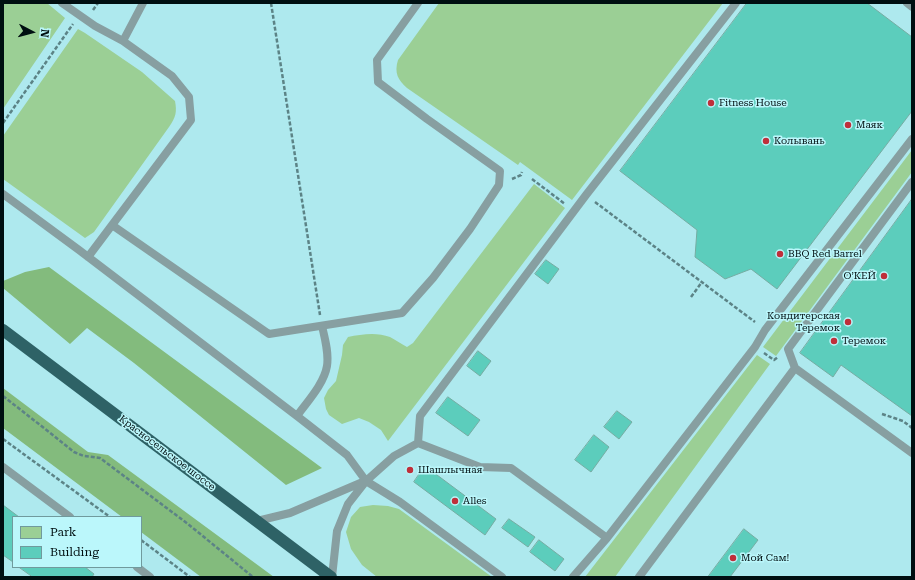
<!DOCTYPE html>
<html>
<head>
<meta charset="utf-8">
<style>
	body { margin:0 }
	#map { position:relative; width:915px; height:580px; overflow:hidden; background:#aee9ee; font-family:"Roboto Serif",serif }
	canvas { display:block }
	.frame { position:absolute; inset:0; border:4px solid #000f11; pointer-events:none }
	.legend { position:absolute; left:12px; top:516px; width:130px; height:52px; box-sizing:border-box; background:#bbf7fb; border:1px solid #709a9d; margin:0; padding:5px 7px; list-style:none; font-size:12px; color:#000f11 }
	.legend li { display:flex; align-items:center; gap:8px; height:20px }
	.legend b { width:20px; border:1px solid #709a9d }
	.north { position:absolute; left:12px; top:12px; width:40px; height:40px; -webkit-text-stroke:3px #bbf7fb; paint-order:stroke; rotate:96deg; font-size:11px; font-weight:700; line-height:16px; text-align:center; color:#000f11 }
	.north::after { content:''; display:block; margin:auto; width:14px; height:18px; background:#000f11; clip-path:polygon(50% 0,100% 100%,50% 72%,0 100%) }
</style>
</head>
<body>
<div id="map">
<canvas width="915" height="580"></canvas>
<div class="frame"></div>
<ul class="legend">
<li><b style="height:11px;background:#9bcf95"></b>Park</li>
<li><b style="height:11px;background:#5ccdbc"></b>Building</li>
</ul>
<div class="north">N</div>
</div>
<script>
const context = document.querySelector('canvas').getContext('2d');
context.lineJoin = 'round';
function fill(path, color) { context.fillStyle = color; context.fill(path, 'evenodd'); }
function stroke(path, color, width, dash) { context.strokeStyle = color; context.lineWidth = width; context.lineCap = dash ? 'butt' : 'round'; context.setLineDash(dash || []); context.stroke(path); }
function write(font, color, halo, rows, align = 'center') {
  context.font = font + ' "Roboto Serif",serif'; context.lineWidth = 3; context.setLineDash([]); context.textBaseline = 'middle'; context.strokeStyle = halo; context.fillStyle = color; for (const [text, x, y, turn = 0] of rows) {
    context.save(); context.translate(x, y); context.rotate((+turn || 0) * Math.PI / 180); context.textAlign = isNaN(turn) ? turn : align; if (halo) context.strokeText(text, 0, 0); context.fillText(text, 0, 0); context.restore();
  }
}
fill(new Path2D(`
	M3 3H47L65 18 3 109Z
	M439 3H723L572 200 520 162 518 165 407 88C398 80 394 73 398 60Z
	M78 29 85 33 142 72 175 101C177 112 176 117 169 127L94 232 85 238 3 179V136Z
	M912 150V172L776 356 763 347Z
	M534 184 565 208 388 441 381 430 369 422 359 418 342 424 329 415 326 409 324 398 328 390 336 381 342 355 343 345 348 337C362 334 377 332 390 337 396 340 401 344 407 347L413 343Z
	M757 355 770 364 615 577H585Z
	M373 505 388 506 399 509 492 577H377L362 565 351 549 346 532 351 517 360 507Z`), '#9bcf95');
fill(new Path2D(`
	M49 267 322 468 286 485 134 363 87 328 70 344 3 288V281L25 272Z
	M3 388 88 452 108 455 274 577H201L141 532V517H122L3 428Z`), '#83bb7d');
const building = new Path2D(`
	M747 3H867L912 37V111L777 289 751 269 725 279 695 257 697 230 620 171Z
	M912 199V416L841 365 833 377 800 353Z
	M546 260 559 269 548 284 535 274Z
	M478 351 491 361 480 376 467 366Z
	M448 397 480 420 468 436 436 413Z
	M617 411 632 422 619 439 604 427Z
	M594 435 609 447 591 472 575 460Z
	M425 466 496 519 485 535 414 482Z
	M3 505 19 517H13V562L3 555Z
	M509 519 535 537 528 547 502 528Z
	M744 529 758 540 730 577H708Z
	M539 540 564 559 555 571 530 552Z
	M19 567H85L94 574 92 577H33Z`);
fill(building, '#5ccdbc');
stroke(building, '#75aca2', 1);
stroke(new Path2D(`
	M271 3 320 315
	M93 10 98 3
	M3 123 73 24
	M512 179 521 175 522 172
	M532 179 565 204
	M595 202 755 322
	M691 297 702 282
	M764 353 774 360 778 357
	M3 396 49 432 74 452 84 456 100 458 188 524 253 577
	M882 414 903 421 912 428
	M3 439 110 517
	M141 540 190 577`), '#5c8386', 2.5, [4, 2]);
stroke(new Path2D(`
	M62 3 95 26 123 41
	M907 3 912 7
	M912 182 788 349 795 368 912 453
	M3 194 79 250 297 416 347 455 366 481 400 502 502 577
	M112 225 269 334 402 313 433 278 470 229 499 185 500 171 427 119 378 82 377 60 418 3
	M88 257 191 120 189 97 172 76 123 41 143 3
	M297 416C307 402 324 384 327 366 329 353 325 339 322 326
	M418 443 420 416 586 195 736 3
	M3 467 70 517
	M257 521 290 513 365 481
	M137 567 150 577
	M332 577 337 531 348 504 366 481 394 456 418 443 480 467 511 468 607 538
	M573 577 607 538 755 347 765 330 912 139
	M639 577 795 368`), '#879fa1', 8);
stroke(new Path2D(`
	M3 330 331 577`), '#2e6266', 12);
for (const [x, y, r, color] of [
	[711,103,4,"#bf2f3a"],
	[848,125,4,"#bf2f3a"],
	[766,141,4,"#bf2f3a"],
	[780,254,4,"#bf2f3a"],
	[884,276,4,"#bf2f3a"],
	[848,322,4,"#bf2f3a"],
	[834,341,4,"#bf2f3a"],
	[410,470,4,"#bf2f3a"],
	[455,501,4,"#bf2f3a"],
	[733,558,4,"#bf2f3a"]
]) { const dot = new Path2D(); dot.arc(x, y, r, 0, 2 * Math.PI); context.fillStyle = color; context.fill(dot); stroke(dot, '#bbf7fb', 1.5); }
write('10px', '#000f11', '#bbf7fb', [
	["Fitness House",719,103],
	["Маяк",856,125],
	["Колывань",774,141],
	["BBQ Red Barrel",788,254],
	["О’КЕЙ",876,276,"right"],
	["Кондитерская",840,316,"right"],
	["Теремок",840,328,"right"],
	["Теремок",842,341],
	["Шашлычная",418,470],
	["Alles",463,501],
	["Мой Сам!",741,558]
], 'left');
write('10px', '#000f11', '#bbf7fb', [
	["Красносельское шоссе",167,453,37]
]);
</script>
</body>
</html>
